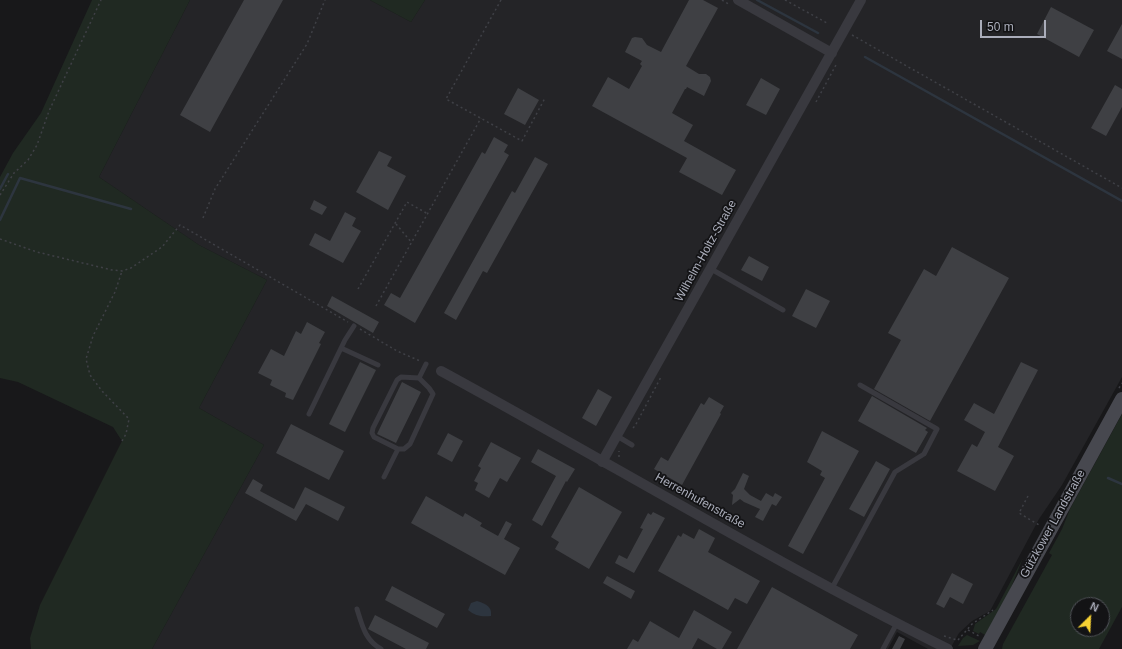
<!DOCTYPE html>
<html>
<head>
<meta charset="utf-8">
<style>
	body { margin:0 }
	#map { position:relative; width:1122px; height:649px; overflow:hidden; background:#18181a; font-family:Arial,sans-serif }
	canvas { display:block }
	.north { position:absolute; left:1070px; top:597px; width:40px; height:40px; box-sizing:border-box; background:#131315; border:1px solid #4f5157; border-radius:50%; rotate:24deg; font-size:11px; font-weight:700; line-height:16px; text-align:center; color:#aaadba }
	.north::after { content:''; display:block; margin:auto; width:14px; height:18px; background:#f7d233; clip-path:polygon(50% 0,100% 100%,50% 72%,0 100%) }
	.scale { position:absolute; left:980px; top:20px; width:66px; height:18px; box-sizing:border-box; border:2px solid #aaadba; border-top:0; padding-left:5px; font-size:12px; line-height:14px; white-space:nowrap; color:#aaadba; -webkit-text-stroke:3px #131315; paint-order:stroke }
</style>
</head>
<body>
<div id="map">
<canvas width="1122" height="649"></canvas>
<div class="north">N</div>
<div class="scale">50 m</div>
</div>
<script>
const context = document.querySelector('canvas').getContext('2d');
context.lineJoin = 'round';
function fill(path, color) { context.fillStyle = color; context.fill(path, 'evenodd'); }
function stroke(path, color, width, dash) { context.strokeStyle = color; context.lineWidth = width; context.lineCap = dash ? 'butt' : 'round'; context.setLineDash(dash || []); context.stroke(path); }
function write(font, color, halo, rows, align = 'center') {
  context.font = font + ' Arial,sans-serif'; context.lineWidth = 3.5; context.setLineDash([]); context.textBaseline = 'middle'; context.strokeStyle = halo; context.fillStyle = color; for (const [text, x, y, turn = 0] of rows) {
    context.save(); context.translate(x, y); context.rotate((+turn || 0) * Math.PI / 180); context.textAlign = isNaN(turn) ? turn : align; if (halo) context.strokeText(text, 0, 0); context.fillText(text, 0, 0); context.restore();
  }
}
fill(new Path2D(`
	M190 0H370L411 22 425 0H1122V377L1062 485 1039 519 990 611 972 621 959 633 950 649H928L897 632 888 649H152L264 445 199 408 267 280 199 245 99 177Z`), '#242427');
fill(new Path2D(`
	M92 0H190L99 177 199 245 267 280 199 408 264 445 152 649H31L30 638 40 605 122 441 113 427 18 382 0 378V177L13 153 41 113Z
	M370 0H425L411 22Z
	M1122 414V607L1099 649H1002L1003 644 1052 555 1049 553 1062 529 1070 509ZM1078 605H1102V629H1078Z
	M1023 558 1008 595 985 635 980 632 979 634 973 631 975 624 996 609Z
	M967 635 980 641 973 645 958 646 963 638Z`), '#202922');
fill(new Path2D(`
	M477 601C486 604 492 606 491 616 482 617 475 616 468 610L471 603Z`), '#2d353f');
stroke(new Path2D(`
	M757 0 818 33
	M865 57 1122 201
	M0 189 8 174
	M0 220 20 178 131 209
	M1108 478 1122 484`), '#2d353f', 2.5);
fill(new Path2D(`
	M244 0H283L210 132 180 115Z
	M689 0H703L718 8 686 66 699 74H706L710 77 711 81 704 96 687 87 686 89H685L672 113 693 125 684 141 736 170 722 195 679 172 687 158 592 106 608 77 629 89 642 66 640 64 642 61 625 52 632 38 635 37 642 38 647 45 661 52Z
	M1051 7 1094 30 1079 57 1037 34Z
	M1122 24V59L1107 51Z
	M761 78 780 89 766 115 746 105Z
	M1115 85 1122 89V107L1106 136 1091 128Z
	M518 88 539 100 525 125 504 114Z
	M494 137 508 145 504 152 509 155 415 323 384 305 391 293 400 298 482 152 485 154Z
	M379 151 392 157 387 166 406 176 388 210 356 192Z
	M535 157 548 164 487 273 483 271 456 320 444 313 512 191 515 193Z
	M314 200 327 207 322 215 310 209Z
	M345 212 356 218 352 226 361 231 343 263 309 245 315 233 330 241Z
	M952 247 1009 278 930 421 874 389 901 340 888 333 924 269 936 276Z
	M749 256 769 267 762 281 741 270Z
	M806 289 830 301 816 328 792 316Z
	M332 296 379 322 373 333 327 306Z
	M307 322 325 332 319 343 321 344 293 400 285 397 286 393 270 385 272 380 258 373 271 349 284 356 296 331 301 334Z
	M360 362 376 370 345 432 329 424Z
	M1021 362 1038 370 998 447 1014 456 995 491 957 471 972 444 977 447 985 432 964 420 974 403 994 414Z
	M402 382 421 392 396 443 377 434Z
	M598 389 612 397 596 426 582 418Z
	M872 396 927 428 925 430 928 432 916 453 858 421Z
	M709 397 724 406 720 413 721 414 682 485 654 469 661 457 668 461 701 403 704 405Z
	M291 424 344 451 329 480 276 453Z
	M822 431 859 451 803 554 788 546 825 478 820 475 822 471 807 462Z
	M448 433 463 441 452 462 437 454Z
	M491 442 521 458 507 482 500 478 489 498 475 490 478 483 474 481 481 468 478 466Z
	M538 449 575 469 567 482 566 481 542 526 532 520 556 476 531 462Z
	M876 461 890 469 864 517 849 509Z
	M743 473 749 476 744 489 750 495 761 501 766 493 773 497 775 493 782 497 776 506 772 504 763 521 755 517 760 509 744 502 740 499 732 505 733 495 731 493 735 489Z
	M253 479 263 485 260 491 294 509 305 487 345 507 338 521 306 504 296 521 245 493Z
	M579 487 622 512 589 569 555 549 559 542 551 537Z
	M426 496 463 517 465 513 482 523 480 526 498 536 506 521 512 524 504 539 520 548 505 575 411 523Z
	M653 512 665 518 634 573 615 563 619 555 627 559 643 529 640 528 648 513 651 515Z
	M699 529 715 538 708 552 760 581 747 604 735 598 728 610 658 571 678 535 681 537 683 533 694 539Z
	M952 573 973 584 963 604 950 597 944 608 936 604Z
	M607 576 635 591 631 599 603 583Z
	M392 586 445 614 437 628 385 600Z
	M772 587 858 635 850 649H737Z
	M694 610 732 632 722 649H717L698 638 692 649H627L633 639 638 642 650 621 679 638Z
	M375 615 429 643 426 649H406L368 629Z
	M899 636 905 639 900 649H892Z`), '#3f4044');
stroke(new Path2D(`
	M501 0 446 99 522 141 545 98
	M722 0 730 5
	M785 0 827 23
	M852 35 1122 188
	M816 102 837 63
	M0 195 14 173 28 160 37 145 49 111 101 0
	M203 218 215 189 307 44 325 0
	M396 224 412 243
	M0 239 37 252 112 270 122 271 131 268 162 247 180 225 348 322
	M358 289 407 202 428 214
	M376 306 481 118
	M360 329 397 351 420 361
	M1119 388 1122 383
	M633 428 635 426 661 377
	M122 441 126 434 129 419 102 391 90 375 86 359 93 336 115 292 122 271
	M619 457V451
	M1028 496 1019 513 1039 525
	M968 630 979 636
	M944 636 957 640
	M958 640 972 624 993 610`), '#3f4046', 1.5, [2, 3]);
stroke(new Path2D(`
	M711 269 783 310
	M341 348 378 365
	M419 378 401 377 397 380 373 428 372 433 374 437 398 449H404L410 444 433 394 429 388 419 378 426 364
	M309 414 345 340 354 326
	M617 436 632 445
	M384 477 398 449
	M832 588 895 472 924 454 937 429 860 385
	M357 609C362 625 365 640 381 649
	M883 649 897 623`), '#39393f', 5);
stroke(new Path2D(`
	M738 0 832 53
	M441 371C610 463 775 563 948 649
	M602 462 861 0`), '#39393f', 10);
stroke(new Path2D(`
	M985 649 1122 399`), '#47484f', 14);
write('12px', '#aaadba', '#131315', [
	["Wilhelm-Holtz-Straße",706,251,-61],
	["Herrenhufenstraße",700,501,29],
	["Gützkower Landstraße",1053,524,-61]
]);
</script>
</body>
</html>
